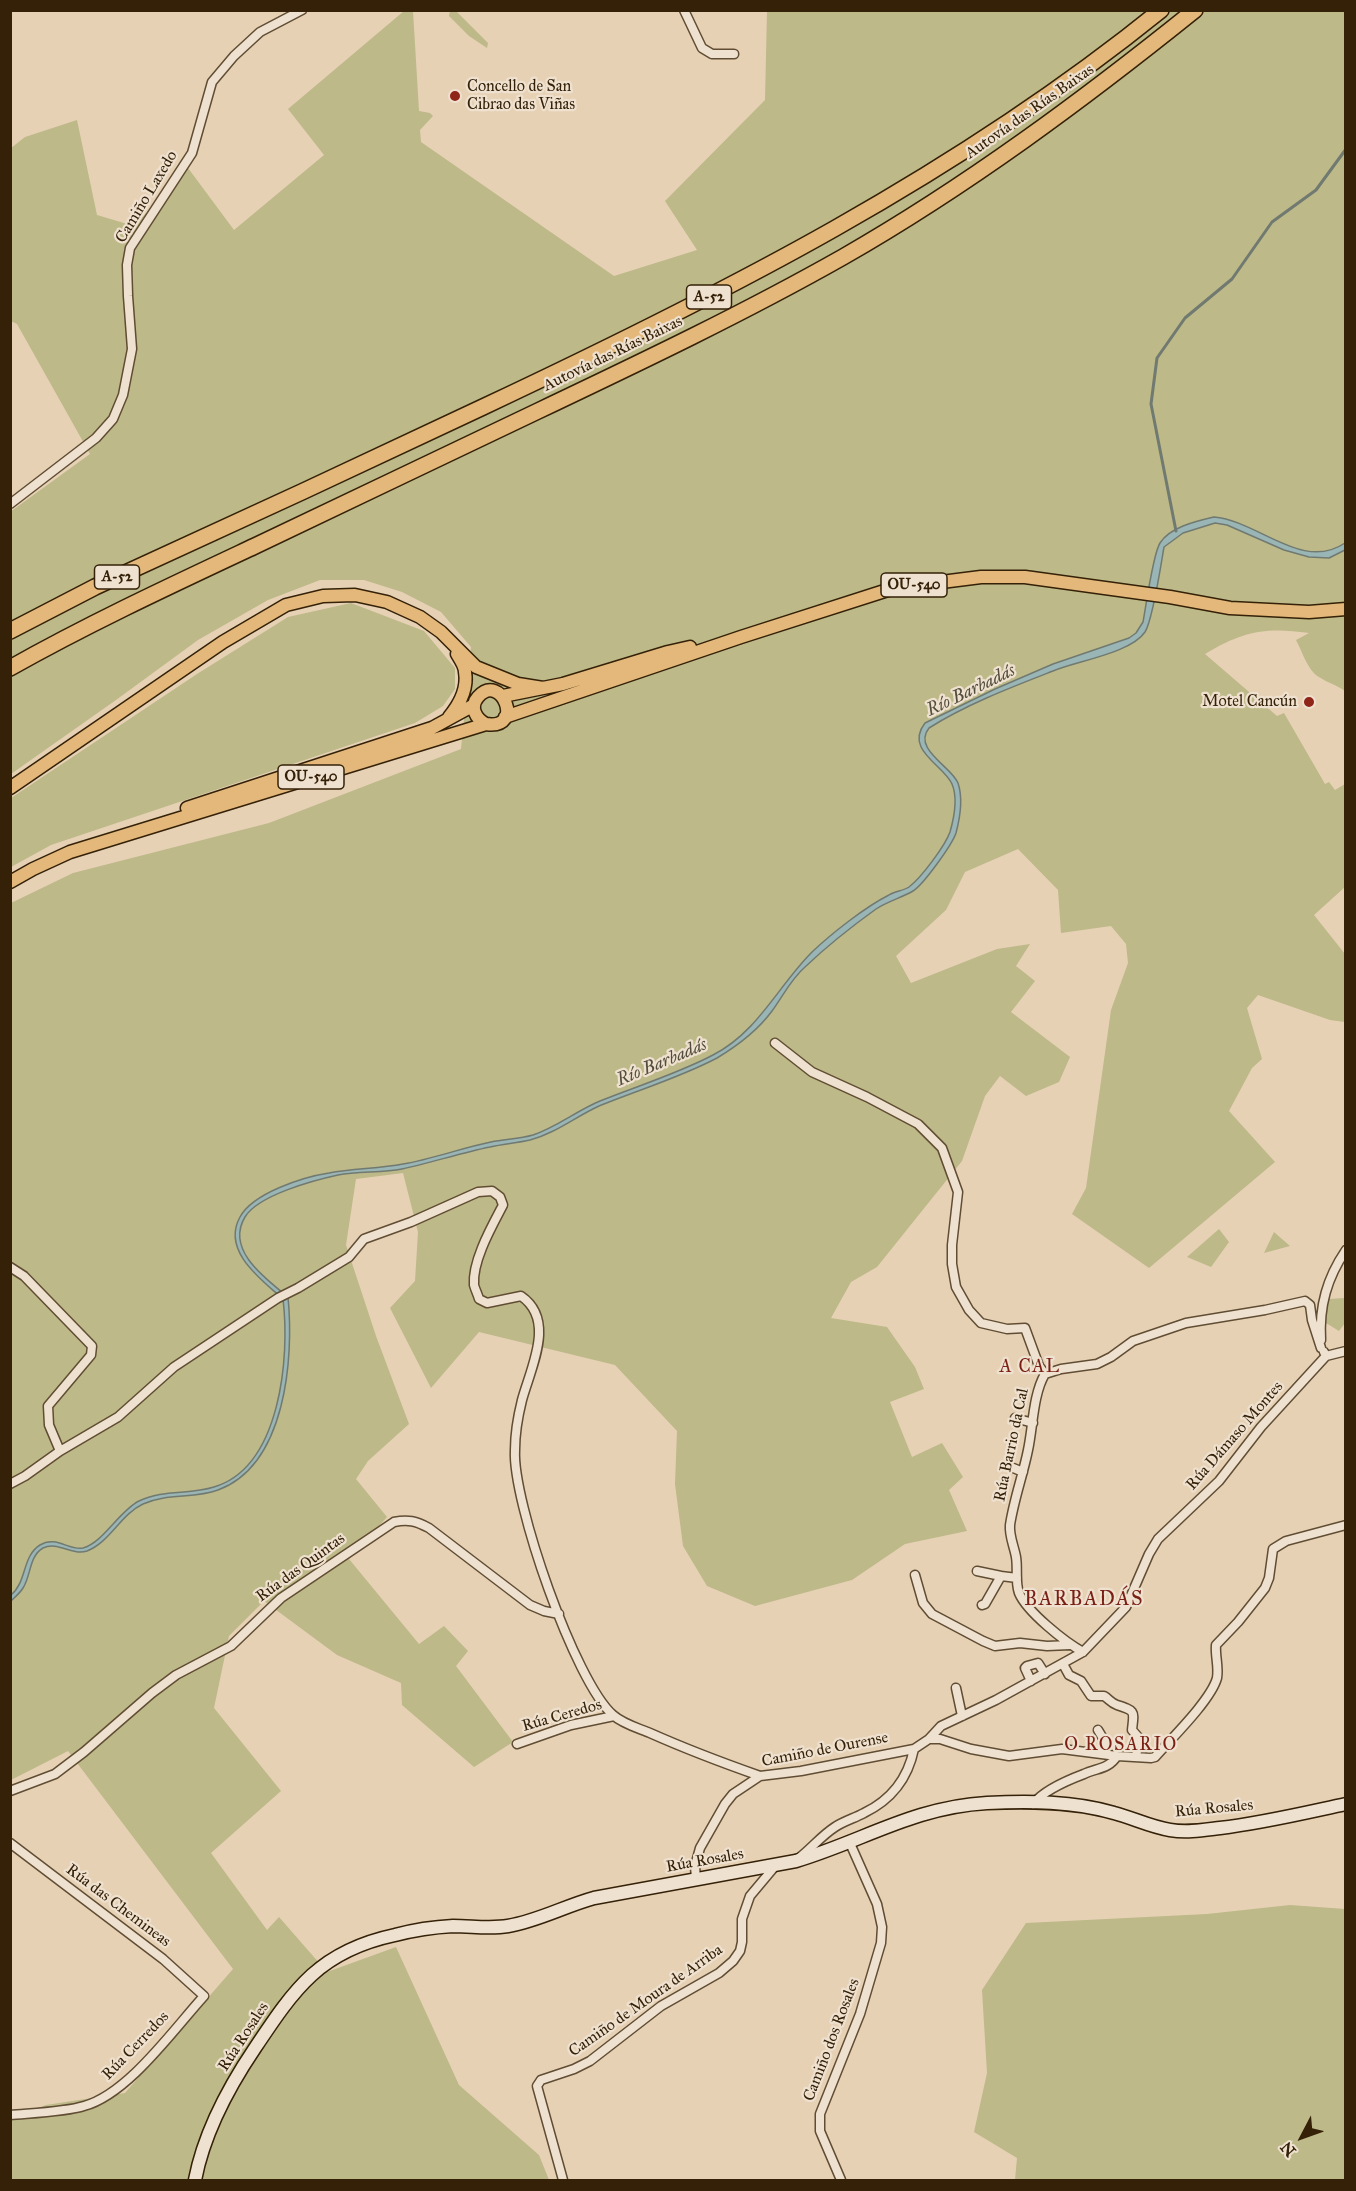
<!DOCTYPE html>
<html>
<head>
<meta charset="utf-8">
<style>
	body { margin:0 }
	#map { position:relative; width:1356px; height:2191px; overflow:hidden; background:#e6d1b5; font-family:"IM FELL Great Primer",serif }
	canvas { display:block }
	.frame { position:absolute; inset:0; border:12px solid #342108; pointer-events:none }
	.north { position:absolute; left:1272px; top:2107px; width:60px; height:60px; -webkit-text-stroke:4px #efe1cf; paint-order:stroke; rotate:229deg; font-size:16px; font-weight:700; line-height:24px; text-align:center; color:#342108 }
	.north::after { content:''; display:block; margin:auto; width:21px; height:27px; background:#342108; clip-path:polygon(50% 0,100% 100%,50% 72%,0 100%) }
</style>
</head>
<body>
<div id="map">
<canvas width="1356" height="2191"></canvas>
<div class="frame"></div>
<div class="north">N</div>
</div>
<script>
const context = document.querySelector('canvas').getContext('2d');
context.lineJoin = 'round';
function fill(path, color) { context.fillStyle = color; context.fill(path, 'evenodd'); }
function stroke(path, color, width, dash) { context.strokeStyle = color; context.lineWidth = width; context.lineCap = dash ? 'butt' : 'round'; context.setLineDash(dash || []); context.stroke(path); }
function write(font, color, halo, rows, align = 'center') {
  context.font = font + ' "IM FELL Great Primer",serif'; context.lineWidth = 4.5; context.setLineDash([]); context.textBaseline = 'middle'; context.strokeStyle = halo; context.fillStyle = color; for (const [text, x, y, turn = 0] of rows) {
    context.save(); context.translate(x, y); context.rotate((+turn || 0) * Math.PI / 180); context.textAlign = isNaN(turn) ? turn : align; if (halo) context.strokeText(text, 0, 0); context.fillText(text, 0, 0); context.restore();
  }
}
fill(new Path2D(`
	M404 11H413L419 111 430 113 433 116 420 130 421 142 614 276 697 250 665 201 765 100 767 11H1345V691C1337 685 1328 683 1319 677 1308 671 1302 651 1296 640L1309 633C1266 627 1243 631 1205 654L1277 716 1284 713 1325 784 1329 782 1335 790 1345 784V887L1314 915 1345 954V1022L1330 1020 1258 995 1247 1008 1262 1059 1252 1068 1229 1111 1275 1162 1149 1268 1072 1214 1086 1188 1111 1010 1128 963 1126 944 1111 926 1061 933 1058 890 1018 849 965 872 946 910 896 956 911 983 997 949 1030 944 1016 966 1035 981 1011 1012 1070 1057 1059 1082 1026 1096 1000 1076 985 1096 962 1161 877 1267 851 1282 831 1318 887 1327 915 1367 924 1389 890 1402 912 1457 942 1443 963 1477 949 1490 967 1531 905 1544 852 1580 755 1606 707 1586 683 1546 675 1484 677 1431 615 1365 479 1332 431 1388 390 1308 415 1281 418 1232 403 1173 356 1179 346 1245 376 1336 409 1424 368 1461 356 1479 387 1517 349 1559 419 1644 444 1626 468 1651 456 1666 513 1742 474 1767 402 1705 401 1683 337 1655 264 1601 229 1636 214 1708 281 1791 211 1853 267 1930 279 1917 327 1972 396 1947 459 2085 539 2155 549 2180H11V2119L46 2105 125 2093 233 1969 68 1751 11 1780V903L73 873 269 823 461 749 471 647 441 612 402 592 364 580H320L268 600 198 640 116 700 11 774 10 512 90 454 17 324 11 321V148L25 137 77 120 97 215 134 226 188 168 234 230 324 155 288 109Z
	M450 11H456L488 43 487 48 469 36 449 16Z
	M351 603 424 631 455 668V689L443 706 415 723 51 845 11 867V798L197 674 288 617Z
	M1219 1229 1229 1242 1211 1267 1187 1257Z
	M1274 1232 1290 1246 1264 1253Z
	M1345 1298V1323L1339 1331 1326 1323 1325 1312 1328 1299Z
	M1290 1905 1345 1909V2180H1015L1017 2158 974 2132 987 2073 982 1990 1026 1923 1207 1914Z`), '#bdb988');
const water = new Path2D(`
	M1214 517C1259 521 1302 572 1345 543V550L1329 558 1309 557 1284 550 1227 525 1215 523 1183 533 1164 547C1161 564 1153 619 1145 632 1131 653 1077 661 1053 671 1012 687 967 704 929 728 912 749 952 767 958 783 963 798 960 818 956 833 952 845 923 885 913 891 901 898 888 901 876 909 851 927 827 946 805 967 791 979 783 996 772 1011 758 1030 737 1046 717 1058 679 1078 638 1090 599 1106 575 1117 556 1133 530 1140 517 1143 503 1144 490 1147 460 1153 431 1163 402 1169 381 1173 359 1171 338 1175 315 1180 258 1195 245 1217 225 1250 266 1279 288 1297 294 1358 286 1465 218 1490 194 1499 167 1493 143 1504 121 1514 110 1542 87 1551 72 1556 58 1541 43 1548 29 1556 31 1576 23 1588 20 1593 15 1597 11 1601V1595C27 1582 22 1556 40 1545 56 1535 69 1551 83 1548 103 1543 119 1511 139 1501 163 1489 189 1495 214 1487 281 1467 290 1356 283 1299 262 1280 221 1251 240 1217 253 1193 303 1177 329 1173 353 1168 378 1169 403 1164 433 1159 461 1148 491 1142 505 1139 519 1139 533 1135 557 1127 576 1111 600 1101 637 1086 677 1074 713 1055 758 1032 778 986 812 952 831 934 865 907 889 895 895 891 903 891 909 887 921 878 945 846 950 832 954 818 958 798 952 784 944 765 904 750 925 723L995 689 1053 664 1129 638 1136 633 1143 622C1146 606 1153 554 1160 543 1170 527 1197 521 1214 517Z`);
fill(water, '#99b5b6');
stroke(water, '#717a70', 1.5);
stroke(new Path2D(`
	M1176 531 1151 404 1157 358 1185 318 1232 279 1272 222 1316 190 1346 149`), '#717a70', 3);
const street = new Path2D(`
	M684 10 702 48 712 54H734
	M10 504 96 438 113 419 123 395 132 349 128 296 127 265 130 248 192 153 212 82 234 56 260 32 302 10
	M775 1043 812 1072 867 1097 918 1124 942 1148 958 1192 952 1245V1264L956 1287 969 1310 981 1323 1007 1329 1025 1328 1039 1366 1045 1374C1033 1394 1033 1427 1028 1450 1023 1475 1014 1499 1010 1525 1009 1536 1014 1546 1016 1557 1018 1569 1015 1582 1019 1593 1027 1612 1065 1642 1083 1652
	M10 1267 24 1276 92 1346 91 1355 48 1406 49 1425 60 1451
	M1321 1340C1319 1306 1327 1278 1346 1250
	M1324 1352 1326 1356 1346 1351
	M1045 1374 1061 1369 1097 1364 1111 1357 1133 1341 1186 1323 1265 1310 1305 1301 1310 1305 1312 1320 1321 1348
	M1015 1418 1033 1423
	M1006 1465 1023 1472
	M10 1484 25 1476 60 1451 118 1417 174 1367 278 1298 298 1288 349 1257 364 1239 411 1222 478 1192 492 1191 500 1197 503 1205C492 1226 472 1261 474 1285 475 1289 478 1295 479 1299L487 1303 521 1296C556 1320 531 1367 522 1400 518 1416 515 1433 515 1450 512 1501 575 1682 613 1715 623 1724 638 1728 650 1733 686 1749 723 1763 760 1776
	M977 1571 1001 1576
	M915 1575 923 1603 932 1614 983 1641 995 1646 1020 1643 1047 1646 1070 1645
	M982 1605 985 1604 1001 1576 1017 1578
	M1063 1664 1069 1675 1081 1681 1091 1696H1104C1109 1699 1111 1703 1117 1705 1136 1711 1134 1711 1132 1730L1139 1738 1136 1757
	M1031 1681 1025 1668 1027 1666 1038 1663 1045 1674
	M956 1688 962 1716
	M1098 1730 1104 1740 1105 1753
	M929 1739 941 1726 996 1700 1083 1652 1126 1607 1149 1554 1158 1539 1219 1481 1261 1427 1326 1356
	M517 1744 571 1725 614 1716
	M10 1791 55 1774 84 1752 152 1693 176 1675 231 1646 281 1598 394 1522C408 1519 416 1521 429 1528L530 1605 544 1611 559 1614
	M1033 1804C1044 1790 1068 1780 1084 1774 1097 1768 1109 1769 1117 1756L1151 1758 1155 1757C1171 1739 1211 1700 1217 1678 1219 1667 1215 1656 1216 1645L1238 1622 1265 1588 1269 1578 1273 1549 1286 1541 1346 1525
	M10 1843 163 1959 204 1996C173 2030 128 2094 84 2106 65 2112 32 2113 10 2115
	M799 1858C812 1848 821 1836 835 1827 844 1821 855 1818 864 1813 891 1800 908 1778 914 1749
	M696 1879 695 1866 700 1848 725 1804 733 1794 760 1776 801 1771 914 1749 929 1739H940L971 1749 1009 1756 1062 1749 1117 1756
	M563 2180 537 2086 541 2080 574 2069 590 2061 661 2006 719 1973 733 1961 740 1951 742 1942V1919L750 1896 776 1865
	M841 2180 820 2131V2114L860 2014 881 1943 882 1927 877 1904 849 1841`);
const secondary = new Path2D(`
	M195 2180C204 2133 228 2088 255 2048 295 1988 320 1951 395 1935 414 1930 434 1927 453 1926 472 1926 490 1929 508 1926 538 1921 565 1906 594 1898L796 1861C863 1841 914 1807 987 1803 1028 1801 1074 1801 1114 1813 1133 1818 1151 1827 1170 1830 1187 1833 1204 1830 1220 1828 1263 1823 1304 1813 1346 1804`);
const primary = new Path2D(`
	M503 696 563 684 668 652 690 647
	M449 717C459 705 468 689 465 672 465 666 460 659 457 654
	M505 717 741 637 894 588 981 577H1025L1170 597 1230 608 1309 612 1346 609
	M10 788 223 642 286 605 323 596 355 595 387 602 420 617 441 632 476 667 518 684 543 688
	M187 808 432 728 474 705
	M10 882 33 869 70 852 486 724C526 730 501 671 478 697 469 707 476 719 486 724`);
const highway = new Path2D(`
	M10 631 95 587C225 528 354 468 483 407 721 295 956 176 1161 10
	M10 668C90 623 172 585 255 546 349 501 444 456 538 411 641 362 744 313 843 257 967 186 1083 100 1195 10`);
stroke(street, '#604d33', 11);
stroke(secondary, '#342108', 15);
stroke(primary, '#342108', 15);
stroke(highway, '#342108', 18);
stroke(street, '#efe1cf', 8);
stroke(secondary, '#efe1cf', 12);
stroke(primary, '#e3b87a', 12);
stroke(highway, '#e3b87a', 15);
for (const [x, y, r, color] of [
	[455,96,6,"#8f2418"],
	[1309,702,6,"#8f2418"]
]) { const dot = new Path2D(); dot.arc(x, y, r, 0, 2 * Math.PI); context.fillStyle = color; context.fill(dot); stroke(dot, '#efe1cf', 2); }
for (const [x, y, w] of [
	[709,297,45],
	[117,577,45],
	[914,585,66],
	[311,777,66]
]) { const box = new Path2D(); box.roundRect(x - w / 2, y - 12, w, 24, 4.5); context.fillStyle = '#efe1cf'; context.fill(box); stroke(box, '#342108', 1.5); }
write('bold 15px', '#342108', null, [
	["A-52",709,297],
	["A-52",117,577],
	["OU-540",914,585],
	["OU-540",311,777]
]);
write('16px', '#342108', '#efe1cf', [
	["Concello de San",467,87],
	["Cibrao das Viñas",467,105],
	["Motel Cancún",1297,702,"right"]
], 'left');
write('16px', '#342108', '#efe1cf', [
	["Autovía das Rías Baixas",1030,112,-35],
	["Camiño Laxedo",147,197,-59],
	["Autovía das Rías Baixas",613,354,-26],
	["Rúa Dámaso Montes",1235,1436,-49],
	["Rúa Barrio da Cal",1012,1445,-78],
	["Rúa das Quintas",301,1568,-36],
	["Rúa Ceredos",562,1716,-16],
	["Camiño de Ourense",825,1750,-11],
	["Rúa Rosales",1214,1809,-5],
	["Rúa Rosales",705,1861,-10],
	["Rúa das Chemineas",118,1906,37],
	["Camiño de Moura de Arriba",646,2001,-35],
	["Rúa Rosales",244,2037,-57],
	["Camiño dos Rosales",832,2040,-69],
	["Rúa Cerredos",136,2046,-46]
]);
write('italic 18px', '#524d3c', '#efe1cf', [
	["Río Barbadás",971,691,-26],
	["Río Barbadás",662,1063,-23]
]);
context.letterSpacing = '1.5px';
write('18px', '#7a1f14', '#efe1cf', [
	["A CAL",1030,1368],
	["O ROSARIO",1121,1746]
]);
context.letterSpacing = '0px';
context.letterSpacing = '1.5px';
write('20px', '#7a1f14', '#efe1cf', [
	["BARBADÁS",1084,1600]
]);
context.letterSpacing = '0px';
</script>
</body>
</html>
